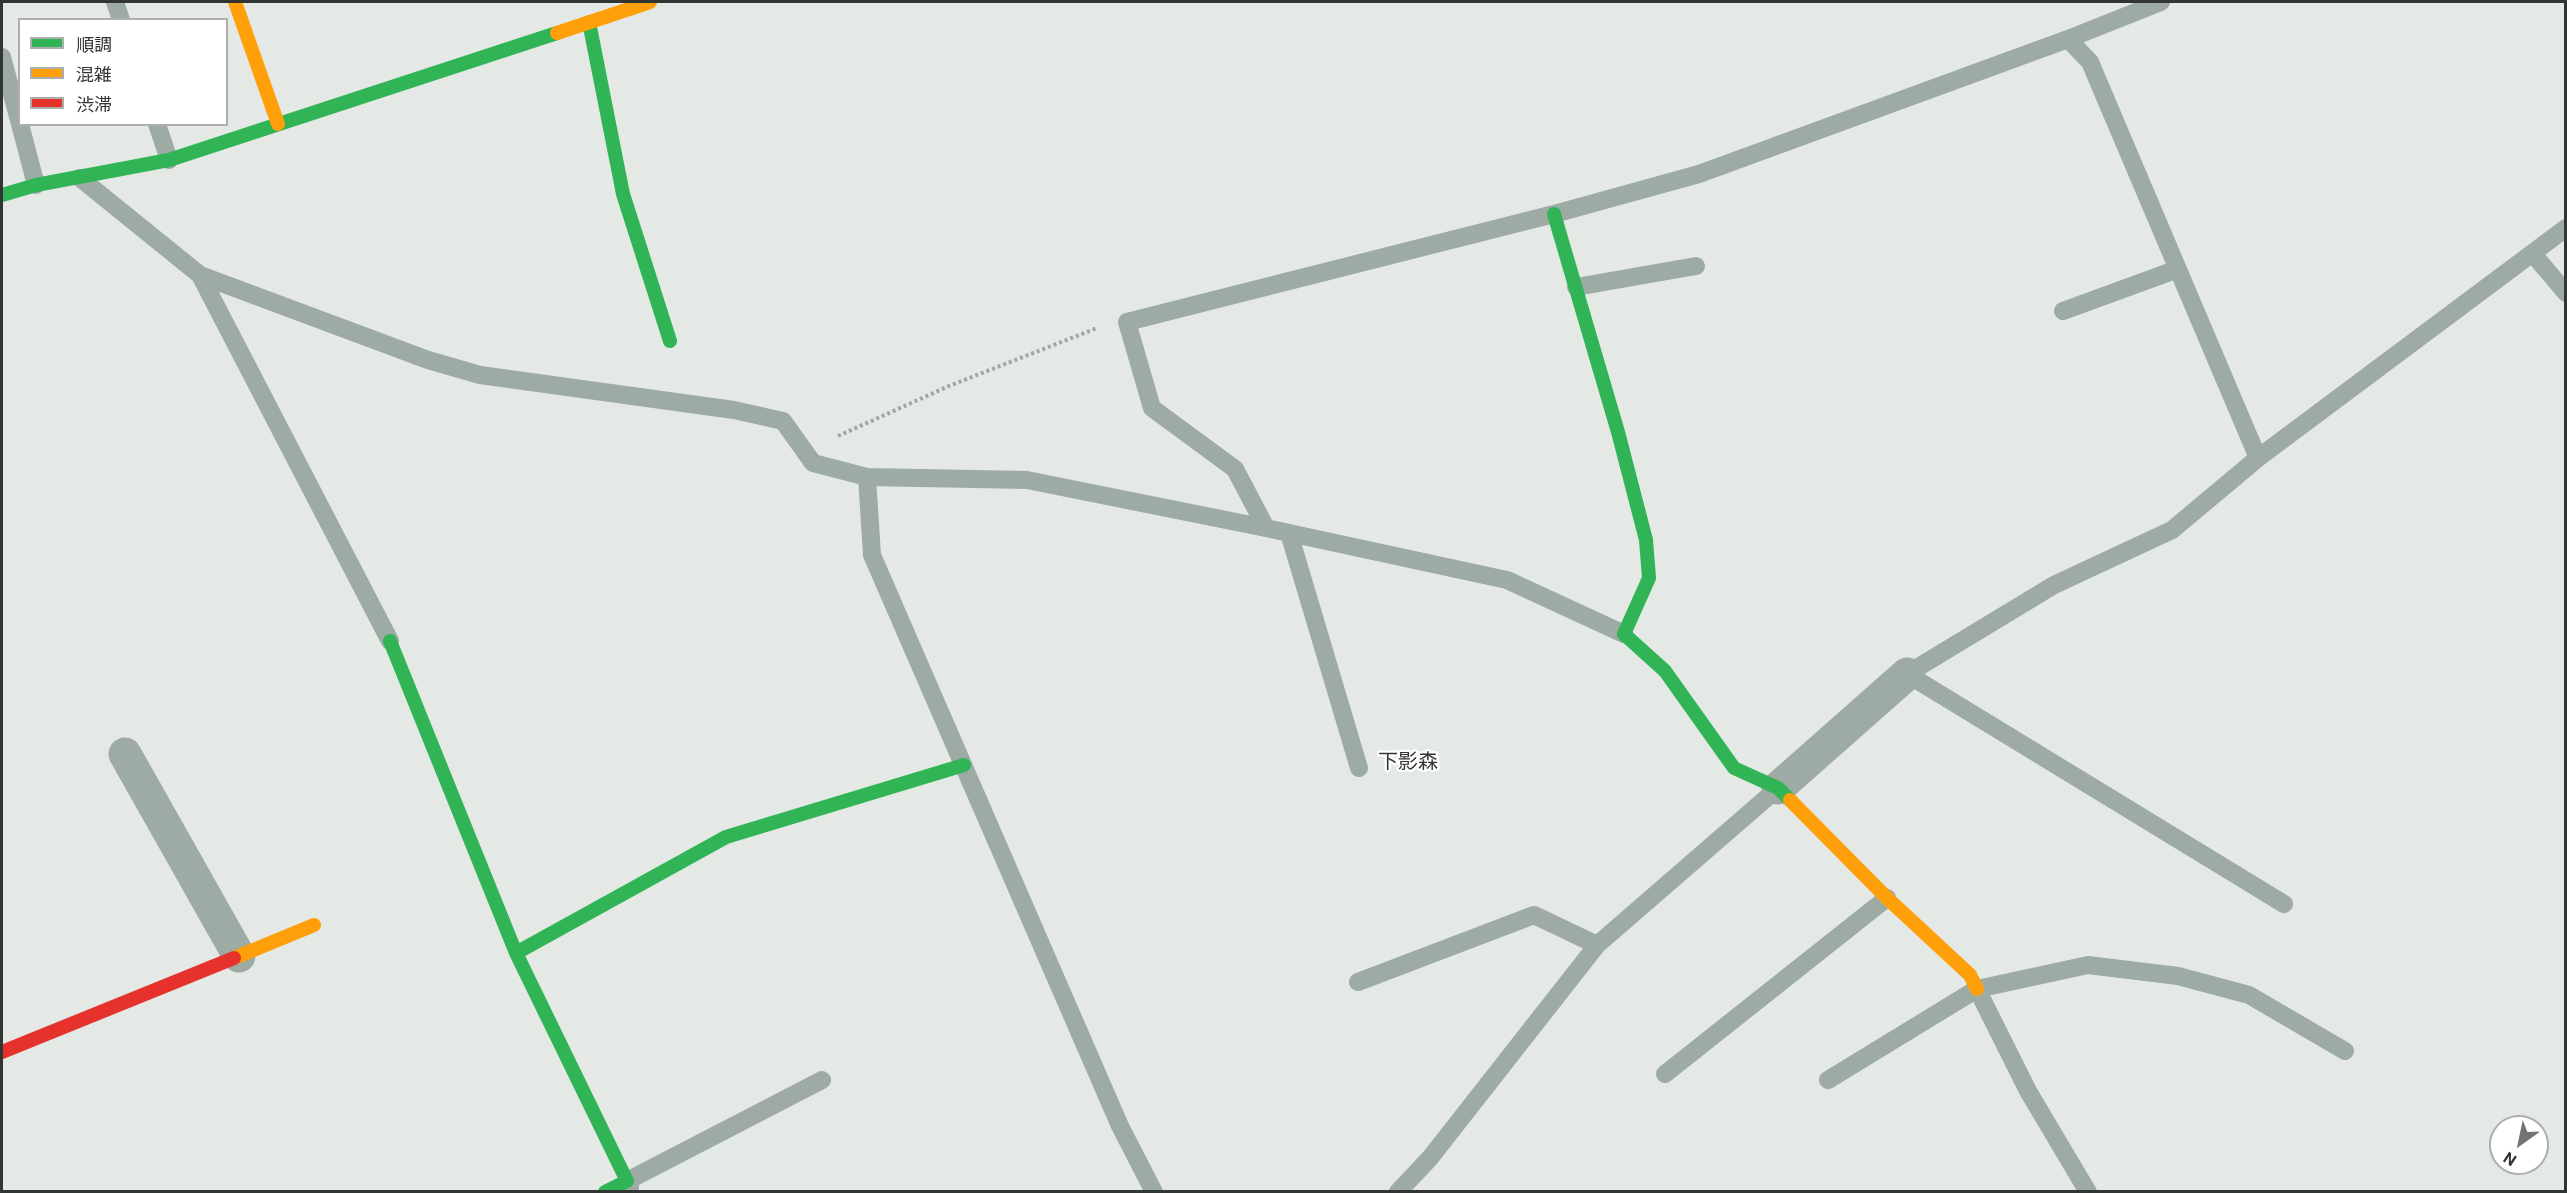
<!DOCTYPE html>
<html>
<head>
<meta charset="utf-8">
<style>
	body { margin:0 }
	#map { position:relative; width:2567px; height:1193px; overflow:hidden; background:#e4e9e6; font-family:Roboto,"Noto Sans JP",sans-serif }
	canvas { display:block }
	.frame { position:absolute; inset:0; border:3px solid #313533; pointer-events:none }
	.legend { position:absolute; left:18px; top:18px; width:210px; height:108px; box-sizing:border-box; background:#fff; border:2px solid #adaead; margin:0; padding:8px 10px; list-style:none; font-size:18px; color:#313533 }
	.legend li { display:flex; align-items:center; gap:12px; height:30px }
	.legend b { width:30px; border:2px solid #adaead }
	.north { position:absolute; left:2489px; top:1115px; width:60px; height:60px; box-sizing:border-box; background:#fff; border:2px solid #adaead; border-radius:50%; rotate:213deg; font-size:16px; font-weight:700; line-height:24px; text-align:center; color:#313533 }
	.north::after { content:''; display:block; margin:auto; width:21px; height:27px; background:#707472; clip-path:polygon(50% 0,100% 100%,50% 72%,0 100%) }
</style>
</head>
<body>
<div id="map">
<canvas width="2567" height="1193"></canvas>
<div class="frame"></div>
<ul class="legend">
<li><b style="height:8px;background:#30b455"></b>順調</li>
<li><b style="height:8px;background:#ff9f0a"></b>混雑</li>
<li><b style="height:8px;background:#e5322d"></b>渋滞</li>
</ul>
<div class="north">N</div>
</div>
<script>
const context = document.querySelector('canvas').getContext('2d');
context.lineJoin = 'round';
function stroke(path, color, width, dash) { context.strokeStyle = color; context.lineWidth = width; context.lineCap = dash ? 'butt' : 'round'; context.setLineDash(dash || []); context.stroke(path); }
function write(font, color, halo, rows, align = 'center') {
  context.font = font + ' Roboto,"Noto Sans JP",sans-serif'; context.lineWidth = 4.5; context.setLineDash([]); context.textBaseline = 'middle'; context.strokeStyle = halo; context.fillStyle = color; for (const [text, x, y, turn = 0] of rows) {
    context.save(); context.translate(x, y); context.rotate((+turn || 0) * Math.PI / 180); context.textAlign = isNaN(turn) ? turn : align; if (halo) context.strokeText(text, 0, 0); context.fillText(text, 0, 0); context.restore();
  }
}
stroke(new Path2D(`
	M838 436 949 386 1097 328`), '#9da8a2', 4, [3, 3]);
stroke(new Path2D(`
	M115 2 121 20
	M2161 2 2068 39 2090 62 2258 458
	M2 57 20 124
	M20 124 36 185
	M157 124 169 160
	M80 178 200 275 428 360 480 375 734 410 783 421 813 463 867 477 1027 480 1266 528 1507 580 1624 634
	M2533 254 2566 293
	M200 275 390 641
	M1576 287 1696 266
	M2063 311 2178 269
	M867 477 872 555 1120 1126 1154 1192
	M1266 528 1235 469 1152 408 1127 322 1554 214 1699 174 2068 39
	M1289 533 1359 768
	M2284 904 1907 674 2054 585 2172 530 2258 458 2566 228
	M1358 982 1534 915 1597 945
	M1977 989 2028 1091 2088 1192
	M1665 1074 1887 898
	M1828 1080 1977 989 2088 965 2178 976 2249 995 2345 1051
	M630 1187 627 1181 822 1080
	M1398 1192 1430 1158 1597 945 1778 788`), '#9daba4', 18);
stroke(new Path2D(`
	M125 754 239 956
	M1778 788 1907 674`), '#9daba4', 33);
stroke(new Path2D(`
	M589 22 623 194 670 341
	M2 195 36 185 169 160 557 33
	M1554 214 1618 432 1646 540 1649 578 1624 634 1665 671 1734 768 1778 788 1790 800
	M390 641 516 953 627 1181 605 1192
	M516 953 726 837 964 765`), '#30b455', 14);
stroke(new Path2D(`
	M235 2 278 124
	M557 33 650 2
	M1790 800 1887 898 1970 975 1977 989
	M234 958 314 925`), '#ff9f0a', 14);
stroke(new Path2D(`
	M2 1052 234 958`), '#e5322d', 14);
write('20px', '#313533', '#fff', [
	["下影森",1408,763]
]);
</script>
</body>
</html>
